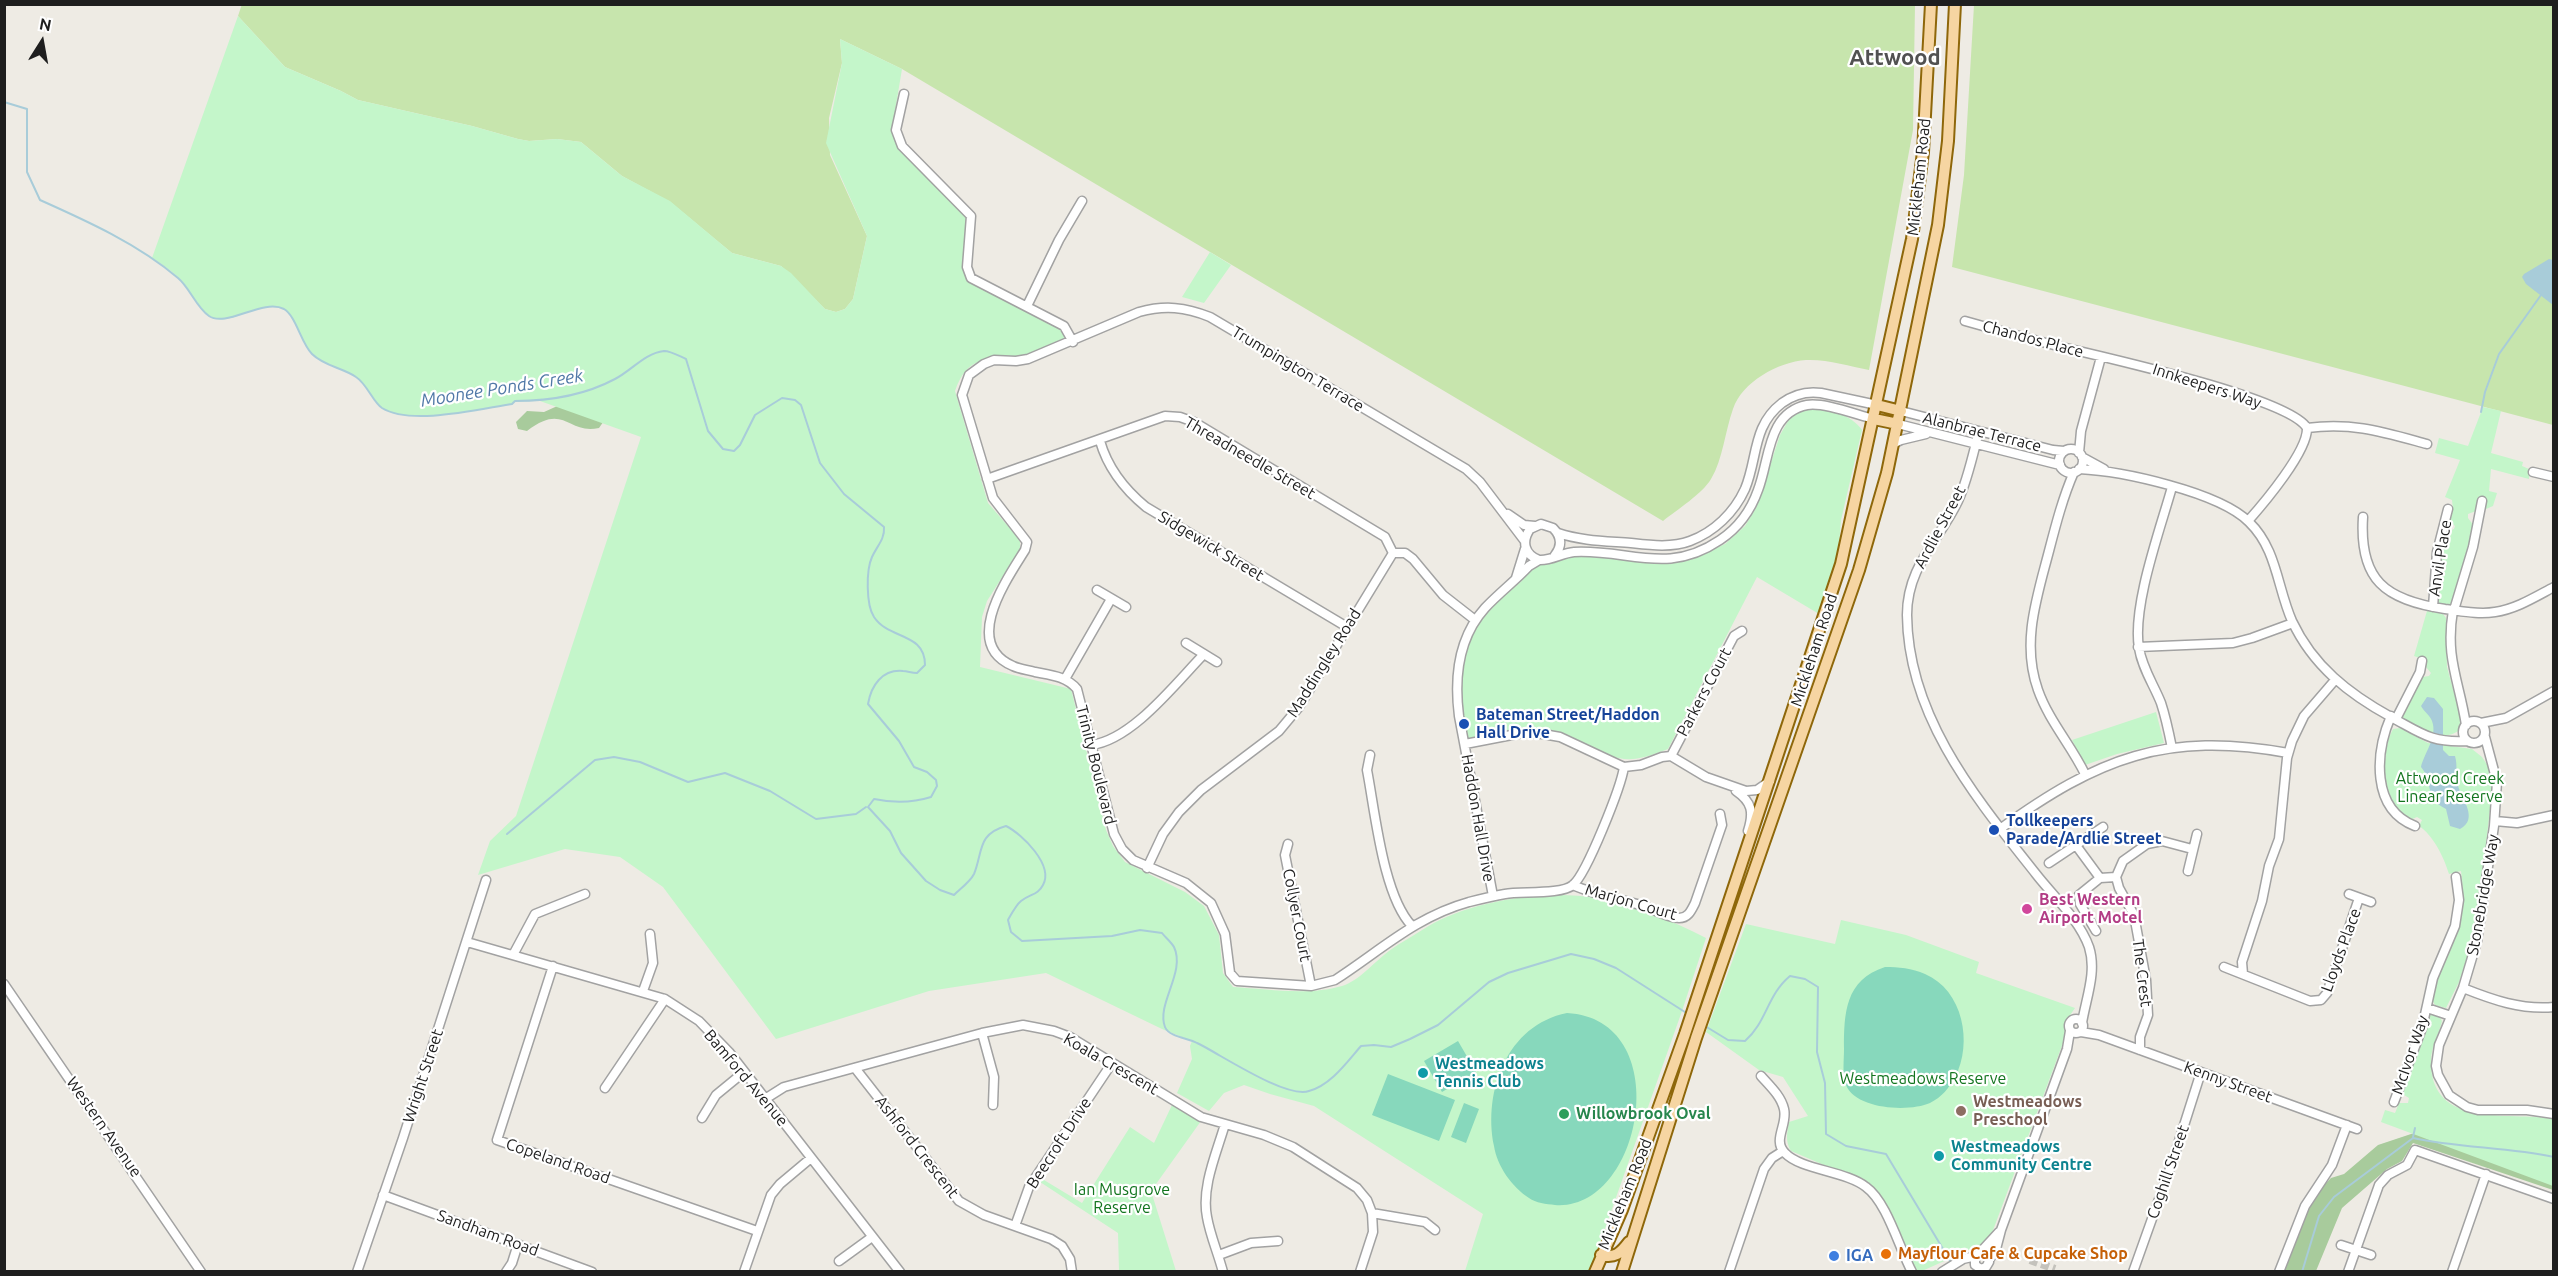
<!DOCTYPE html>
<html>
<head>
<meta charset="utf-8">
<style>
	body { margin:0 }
	#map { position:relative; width:2558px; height:1276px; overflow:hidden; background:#eeebe4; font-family:Ubuntu,sans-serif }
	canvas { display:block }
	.frame { position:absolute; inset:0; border:6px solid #1e1e1e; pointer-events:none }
	.north { position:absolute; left:12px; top:12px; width:60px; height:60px; -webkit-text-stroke:4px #fff; paint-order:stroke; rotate:11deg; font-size:16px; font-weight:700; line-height:24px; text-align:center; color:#1e1e1e }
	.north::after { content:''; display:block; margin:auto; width:21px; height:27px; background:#1e1e1e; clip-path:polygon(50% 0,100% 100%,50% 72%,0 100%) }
</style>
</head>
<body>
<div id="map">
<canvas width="2558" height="1276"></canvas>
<div class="frame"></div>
<div class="north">N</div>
</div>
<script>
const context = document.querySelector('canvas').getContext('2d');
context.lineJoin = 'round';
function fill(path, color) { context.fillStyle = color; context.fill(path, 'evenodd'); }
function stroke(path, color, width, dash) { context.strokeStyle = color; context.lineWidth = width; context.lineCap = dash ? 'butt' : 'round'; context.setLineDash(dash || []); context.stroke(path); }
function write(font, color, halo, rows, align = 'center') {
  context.font = font + ' Ubuntu,sans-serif'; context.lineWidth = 4.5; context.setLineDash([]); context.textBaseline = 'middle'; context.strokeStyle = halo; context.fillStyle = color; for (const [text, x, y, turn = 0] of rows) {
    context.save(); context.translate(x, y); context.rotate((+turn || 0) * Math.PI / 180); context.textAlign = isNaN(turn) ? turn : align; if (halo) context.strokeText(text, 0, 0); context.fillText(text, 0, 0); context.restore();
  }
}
fill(new Path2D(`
	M242 4 1915 5 1913 130 1869 370C1849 366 1827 359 1806 360 1778 362 1742 382 1733 409 1725 431 1723 459 1711 479 1703 493 1677 510 1663 521L902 69 840 39 842 63 829 118 830 155 867 236 853 299 845 309 836 312 825 309 781 266 732 253 670 202 622 176 581 142 557 139 529 141 518 139 472 126 358 100 341 91 285 67 238 16Z
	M1974 5H2553V425L1952 267 1964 175Z`), '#c7e5ad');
fill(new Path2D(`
	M564 403 608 415 599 428C567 435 565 402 527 431L518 429 516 422 527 411 544 412Z
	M2553 1128V1190L2413 1143 2402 1161 2387 1169 2342 1208 2316 1271 2282 1272 2304 1218 2320 1189 2331 1178 2344 1174 2378 1145 2420 1131Z`), '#a8cb9c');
fill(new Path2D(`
	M238 16 285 67 341 91 358 100 472 126 518 139 529 141 557 139 581 142 622 176 670 201 732 253 781 266 791 273 825 309 836 312 845 309 853 299 867 236 826 143 842 63 840 39 902 69 893 123 895 136 969 218 963 271 969 281 1061 326 1065 332 1064 340C1050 345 1034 355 1019 356 988 360 968 354 955 391L988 503 1020 540V549L987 601 982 617 980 667 1071 689 1106 830 1113 846 1125 862 1185 892 1204 906 1219 935 1223 973 1233 987C1268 989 1308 996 1342 986 1359 981 1374 962 1389 951 1401 942 1415 935 1427 927 1470 901 1546 889 1595 898 1633 905 1672 920 1706 938L1682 1011 1590 1271H1465L1483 1214 1314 1106 1270 1094 1244 1085 1224 1093 1209 1111 1177 1093 1192 1059 1190 1046 1192 1041 1162 1029 1046 973 929 991 776 1039 663 887 620 857 565 849 478 875 490 841 516 816 641 437 540 401H515L512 404C479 409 410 426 382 408 373 402 367 384 356 377 343 368 323 365 312 354 301 343 295 315 283 309 263 299 235 323 217 319 201 315 192 292 181 280 173 272 162 264 152 258Z
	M1210 252 1231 265 1204 303 1182 297Z
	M2483 407 2501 411 2491 453 2523 462 2522 466 2529 469V479L2491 469 2489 491 2497 493 2493 506 2486 509 2482 503 2477 502 2476 511 2468 514V518L2474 526 2451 606 2437 605 2441 543 2446 532 2454 529 2455 526 2449 520 2453 509 2452 500 2445 497 2460 460 2435 453 2439 438 2468 446Z
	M1811 408C1828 408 1852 415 1862 430L1841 520 1838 560 1819 614 1757 577 1668 749C1635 762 1621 764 1589 746 1580 741 1570 735 1560 733 1526 725 1501 732 1468 739 1463 715 1456 687 1462 662 1469 629 1492 606 1517 585 1523 581 1527 573 1533 569 1546 561 1562 558 1577 555H1701L1725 544 1745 526 1756 508 1780 435 1788 421 1798 412Z
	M2427 611 2443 614 2446 618 2447 667 2462 722 2461 729C2441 745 2418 729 2401 717L2422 677 2429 676 2431 673 2426 667 2425 660 2414 656Z
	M2156 712 2164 743 2117 754 2085 765 2072 740Z
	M2400 728 2428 743 2472 749 2482 757 2490 769 2493 784 2483 870 2471 946 2459 982 2446 1008 2435 1005 2431 998C2445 951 2469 924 2461 871L2449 874C2444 857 2433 835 2419 826L2422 820 2417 817 2410 820C2381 810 2380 752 2393 729Z
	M1841 920 1906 935 1979 962 1976 973 2075 1008 2066 1021V1035L1989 1241 1922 1271H1917L1879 1194 1871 1185 1791 1151C1785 1142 1787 1132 1789 1122L1808 1116 1783 1077 1759 1070 1706 1032 1746 924 1835 944Z
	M2432 1014 2439 1016 2442 1021C2439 1035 2431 1046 2431 1061 2430 1130 2510 1111 2553 1119V1186L2381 1122 2385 1110 2395 1113 2399 1103H2408L2409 1098 2404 1095 2403 1087 2427 1018Z
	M1172 1105 1201 1121 1151 1191 1176 1271H1119L1118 1233 1037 1180 1039 1177 1082 1203 1130 1127 1154 1143Z`), '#c4f6ca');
fill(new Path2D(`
	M1885 967C1898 967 1912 968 1925 974 1963 990 1973 1043 1955 1077 1949 1088 1942 1097 1930 1103 1910 1112 1856 1110 1846 1085 1842 1075 1844 1060 1844 1049 1844 1013 1845 980 1885 967Z
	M1567 1013C1678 1019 1643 1212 1555 1205 1546 1204 1536 1203 1529 1198 1512 1187 1497 1166 1494 1146 1483 1091 1507 1025 1567 1013Z
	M1458 1041 1476 1072 1442 1092 1424 1061Z
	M1388 1074 1455 1100 1439 1141 1372 1115Z
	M1464 1103 1479 1109 1466 1143 1451 1137Z`), '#87d8bc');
fill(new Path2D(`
	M2549 259 2553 260V305L2526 284 2522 277 2524 274Z
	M2427 697 2434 698 2443 709V750L2449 756H2455C2458 766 2455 776 2458 786 2462 799 2479 819 2460 829L2450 826 2446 809C2443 807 2440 806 2438 804 2427 795 2431 778 2421 767 2424 753 2438 737 2432 721 2430 715 2424 712 2421 706Z`), '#a8ccd9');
stroke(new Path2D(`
	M4 102 27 109V172L40 200C87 221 138 244 178 278 190 288 196 307 209 316 226 328 263 298 284 309 296 316 301 343 312 354 324 366 343 368 356 377 367 384 373 402 382 408 411 426 479 409 512 404L515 401C549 401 585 395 615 379 631 371 645 353 664 351 671 351 679 356 686 359L708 431 723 449 734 451 740 445 755 415 782 398 795 400 801 405 820 463 844 494 884 527C885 539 877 546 872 557 866 570 866 605 874 617 889 640 925 632 925 665L917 673C911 673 908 671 903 671 882 669 871 686 868 704L899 741 914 767 927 772 936 780 937 786 931 797C912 803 893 803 874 799L868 807 890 831 901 853 926 881 940 890 954 895C960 889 970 882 974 874 983 852 977 834 1006 826 1022 834 1054 865 1043 885 1038 895 1030 894 1021 901 1016 905 1012 913 1008 920L1011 932 1022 941 1112 936 1140 930 1162 933C1165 937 1171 942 1174 947 1186 972 1156 1004 1165 1027 1169 1037 1188 1038 1197 1043 1220 1054 1286 1099 1309 1091 1331 1085 1347 1062 1361 1046L1374 1045 1391 1047 1410 1039 1438 1025 1489 982 1508 973 1571 954 1594 959 1616 968 1688 1014
	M2481 412 2485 392 2499 354 2541 295
	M507 834 595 760 614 757 640 762 688 782 725 773 770 791 816 819 856 814 866 807
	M1705 1026 1728 1040 1745 1041C1767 1022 1767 995 1790 976L1805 979 1818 987 1817 1052 1825 1083 1826 1134 1846 1146 1886 1154 1952 1264
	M2413 1137 2415 1128
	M2302 1272 2319 1216 2334 1197 2413 1138C2459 1148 2507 1147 2554 1157`), '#a8ccd9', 2);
stroke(new Path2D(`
	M2030 1260 2055 1269`), '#c4c2bc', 8, [8, 4]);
const minor = new Path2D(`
	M904 94 896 130 902 146 971 216 967 267 971 278 1064 326 1073 342
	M1027 306 1059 240 1082 201
	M1965 321C1997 330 2029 339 2062 347 2103 357 2290 398 2307 428
	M1901 411 2053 450 2064 451
	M1898 424 2060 465
	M2307 428C2353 422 2383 432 2427 444
	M1979 431C1973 454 1968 479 1958 501 1939 541 1907 566 1907 615 1908 717 1976 798 2036 874 2053 896 2079 919 2089 947 2097 972 2086 998 2082 1023
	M1100 441C1108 469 1124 489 1146 507L1347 627
	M1893 444 1901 440 1926 434
	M2059 461a12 12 0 1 1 24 0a12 12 0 1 1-24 0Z
	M2079 453 2081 431 2101 357
	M2082 457 2104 469
	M2079 469C2122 471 2219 492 2249 522 2277 549 2277 587 2292 621 2313 666 2349 694 2391 717 2421 733 2431 743 2467 741
	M2074 472C2063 497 2056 524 2049 551 2037 597 2021 643 2038 690 2049 721 2071 745 2085 774
	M2533 472 2554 477
	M987 479 1165 416 1180 417 1194 422 1385 537 1393 553
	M2172 487C2160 530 2132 606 2139 648 2142 668 2154 685 2161 703 2166 718 2169 733 2172 748
	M1508 514 1524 525 1535 526
	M2363 517C2359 580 2385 600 2445 609 2461 611 2478 615 2495 612 2516 609 2535 597 2554 587
	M2248 521C2264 503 2308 451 2307 428
	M1558 533C1582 541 1606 541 1631 543 1649 545 1672 548 1690 541 1714 532 1734 513 1745 489 1758 458 1752 426 1782 403 1793 395 1807 391 1821 393L1877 405
	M1524 540 1480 482 1466 469 1210 317C1185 307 1165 305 1139 312L1028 359 1016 361 994 360 984 364 969 375 962 395 993 498 1027 542 1025 550C1007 579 961 644 1013 666 1019 669 1028 670 1035 672 1050 675 1066 676 1077 689L1114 834 1122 849 1133 860 1186 883 1211 903 1225 934 1230 973 1237 981 1311 986 1335 980C1380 951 1415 917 1469 902 1481 899 1493 896 1505 894 1521 891 1561 895 1573 885 1587 873 1621 787 1624 767
	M1393 553H1405L1413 559 1443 595 1475 620
	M1555 555C1563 545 1561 536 1553 528L1541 524 1530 529C1521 542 1525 555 1539 560 1551 561 1562 553 1574 552 1629 549 1667 576 1720 540 1738 528 1751 510 1758 490 1770 459 1767 413 1807 405 1824 402 1857 415 1874 419
	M1516 578 1525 549
	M1097 590 1126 607
	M2433 607 2437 552 2448 509
	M2453 610C2445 658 2459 680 2466 725
	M2454 610 2473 547 2482 501
	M1186 643 1217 662
	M2138 647 2233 643 2252 638 2293 623
	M1065 679 1111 599
	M2391 716C2375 753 2371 809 2415 826
	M2396 719 2420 672 2422 661
	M2463 732a11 11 0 1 1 22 0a11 11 0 1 1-22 0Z
	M2481 723 2506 718 2554 691
	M2485 737 2497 782 2494 826 2477 941 2463 988 2439 1045 2436 1066 2438 1075 2449 1095 2467 1107 2478 1110H2527L2554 1114
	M1465 744 1522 733 1543 734 1560 737 1624 767 1641 765 1662 757 1671 756 1706 777 1746 791 1757 790 1770 781
	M1091 745C1132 740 1175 684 1204 654
	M1370 755 1367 770C1375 811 1383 896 1412 926
	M1671 756 1734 636 1742 631
	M1736 791C1752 802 1754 812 1748 831
	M2495 821 2517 823 2554 815
	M2000 829C2098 758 2166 731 2288 753
	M1288 844 1285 855 1311 986
	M2075 844 2100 878
	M2049 863 2103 827
	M1147 868 1163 834 1179 812 1201 790 1279 731 1299 707 1393 553
	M2188 871 2197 834
	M1573 885C1597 896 1622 899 1647 907 1656 911 1669 918 1679 918 1688 918 1691 911 1695 903L1722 825 1720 814
	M2349 894 2371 902
	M1493 896 1459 716C1454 677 1458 638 1485 608 1499 593 1515 581 1529 566L1539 560
	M2096 931 2080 904 2079 895 2100 878 2116 877
	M467 942 665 999 699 1021 729 1052 900 1272
	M513 955 535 914 585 894
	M553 966 497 1140 757 1231
	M2224 967 2310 1001 2321 1000 2327 993 2359 898
	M2243 974 2242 962 2262 901 2269 866 2279 839 2287 758 2292 741 2304 716 2335 680
	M4 984 201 1272
	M2463 988C2493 1000 2521 1010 2554 1007
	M643 991 653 963 650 934
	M2427 1008 2451 1016
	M2069 1026a7 7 0 1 1 14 0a7 7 0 1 1-14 0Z
	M2081 1032 2099 1035 2357 1129
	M982 1033 994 1077 993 1105
	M2140 1050V1037L2148 1015 2146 980 2134 915 2119 888 2116 877 2123 861 2147 844 2162 841 2192 849
	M855 1068 959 1201 984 1215 1051 1239 1062 1246 1070 1259 1072 1272
	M1761 1076C1770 1086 1781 1096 1784 1109 1788 1125 1772 1140 1785 1153 1801 1170 1846 1171 1866 1187 1887 1202 1899 1248 1912 1272
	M605 1088 665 999
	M765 1099 784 1087 982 1033 1023 1025 1054 1031 1070 1037 1201 1117 1264 1135 1293 1147 1357 1188 1367 1200 1372 1213 1373 1232 1360 1272
	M2394 1102 2422 1028 2433 978 2455 926 2459 900 2456 877
	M702 1118 716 1095 744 1072
	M383 1195 592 1272
	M1372 1213 1425 1222 1435 1230
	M1015 1226 1029 1187 1112 1063
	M2341 1245 2371 1255
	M1981 1254 1987 1256 1989 1262 1986 1267 1981 1269 1975 1265V1258L1999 1232
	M1219 1255 1251 1243 1278 1241
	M1989 1260 1996 1249 2001 1230 2067 1049 2070 1031
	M839 1261 872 1237
	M357 1272 403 1138 486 880
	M506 1272 512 1263 518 1244
	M744 1272 771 1195 780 1184 811 1158
	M1223 1272C1218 1253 1210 1235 1207 1217 1201 1187 1217 1152 1225 1124
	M1729 1272 1764 1169 1772 1158 1783 1151
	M1942 1272 1963 1259 1976 1256
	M2133 1272 2173 1160 2201 1072
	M2279 1272 2305 1206 2332 1165 2347 1125
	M2348 1272 2379 1185 2388 1175 2407 1165 2415 1150 2554 1199
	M2452 1272 2486 1174`);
const major = new Path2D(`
	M1877 405 1901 411
	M1874 419 1898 424
	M1601 1255C1615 1258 1620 1254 1629 1242
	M1595 1272 1622 1210 1685 1034 1841 564 1912 239 1923 152 1931 4
	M1622 1272 1696 1038 1859 570 1887 473 1938 225 1948 141 1955 4`);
stroke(minor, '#a2a2a2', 11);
stroke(major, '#8e670a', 14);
stroke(minor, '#fff', 8);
stroke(major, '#f6d5a2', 10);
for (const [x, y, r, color] of [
	[1464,724,6,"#1a4fb4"],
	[1994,830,6,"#1a4fb4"],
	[2027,909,6,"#d1479c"],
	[1423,1073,6,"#0f9aa8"],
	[1961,1111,6,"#8d6e63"],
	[1564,1114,6,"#2e9e5b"],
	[1939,1156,6,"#0f9aa8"],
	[1886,1254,6,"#e8710a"],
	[1834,1256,6,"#3f7fe0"]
]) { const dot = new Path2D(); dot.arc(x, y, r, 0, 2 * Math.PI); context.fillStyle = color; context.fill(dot); stroke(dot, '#fff', 2); }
write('16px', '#1e1e1e', '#fff', [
	["Mickleham Road",1919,177,-84],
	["Chandos Place",2033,339,15],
	["Trumpington Terrace",1298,369,31],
	["Innkeepers Way",2207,386,18],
	["Alanbrae Terrace",1982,432,14],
	["Threadneedle Street",1250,458,30],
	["Ardlie Street",1940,527,-62],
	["Sidgewick Street",1211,546,31],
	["Anvil Place",2440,558,-81],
	["Mickleham Road",1814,650,-72],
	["Maddingley Road",1324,663,-58],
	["Parkers Court",1704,692,-62],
	["Trinity Boulevard",1096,765,76],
	["Haddon Hall Drive",1478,818,80],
	["Stonebridge Way",2483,895,-80],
	["Marjon Court",1631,902,16],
	["Collyer Court",1297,915,79],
	["Lloyds Place",2341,950,-70],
	["The Crest",2142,973,83],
	["McIvor Way",2410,1055,-71],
	["Koala Crescent",1111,1064,30],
	["Wright Street",423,1076,-72],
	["Bamford Avenue",746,1078,50],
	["Kenny Street",2228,1082,20],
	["Western Avenue",104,1127,55],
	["Beecroft Drive",1059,1143,-57],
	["Ashford Crescent",917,1147,52],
	["Copeland Road",558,1161,19],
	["Coghill Street",2168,1172,-71],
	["Mickleham Road",1625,1194,-68],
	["Sandham Road",488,1233,20]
]);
write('bold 16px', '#164399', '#fff', [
	["Bateman Street/Haddon",1476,715],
	["Hall Drive",1476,733],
	["Tollkeepers",2006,821],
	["Parade/Ardlie Street",2006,839]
], 'left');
write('16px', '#13751f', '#fff', [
	["Attwood Creek",2450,779],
	["Linear Reserve",2450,797],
	["Westmeadows Reserve",1923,1079],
	["Ian Musgrove",1122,1190],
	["Reserve",1122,1208]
]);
write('bold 16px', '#b23c85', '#fff', [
	["Best Western",2039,900],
	["Airport Motel",2039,918]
], 'left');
write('bold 16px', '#0d838f', '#fff', [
	["Westmeadows",1435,1064],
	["Tennis Club",1435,1082],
	["Westmeadows",1951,1147],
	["Community Centre",1951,1165]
], 'left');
write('bold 16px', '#785e54', '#fff', [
	["Westmeadows",1973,1102],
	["Preschool",1973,1120]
], 'left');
write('bold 16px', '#27864d', '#fff', [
	["Willowbrook Oval",1576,1114]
], 'left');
write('bold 16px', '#c56008', '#fff', [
	["Mayflour Cafe & Cupcake Shop",1898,1254]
], 'left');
write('bold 16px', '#366cbe', '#fff', [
	["IGA",1846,1256]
], 'left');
write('italic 18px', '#5078a7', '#fff', [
	["Moonee Ponds Creek",502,388,-9]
]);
write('bold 22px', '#515151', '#fff', [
	["Attwood",1895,58]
]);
</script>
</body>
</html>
